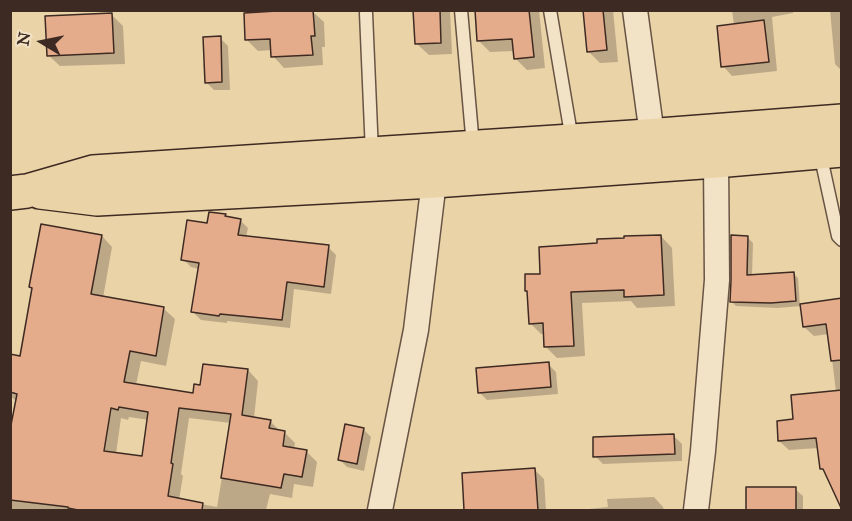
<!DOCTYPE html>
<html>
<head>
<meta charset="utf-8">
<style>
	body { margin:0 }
	#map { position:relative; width:852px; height:521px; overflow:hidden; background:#ebd3a8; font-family:"IM FELL Great Primer",serif }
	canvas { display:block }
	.frame { position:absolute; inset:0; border:12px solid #3d2a22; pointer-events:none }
	.north { position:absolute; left:12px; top:12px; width:60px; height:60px; -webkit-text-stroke:4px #f2e2c6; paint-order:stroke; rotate:280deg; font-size:16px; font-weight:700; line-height:24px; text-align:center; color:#3d2a22 }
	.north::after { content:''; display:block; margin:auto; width:21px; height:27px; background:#3d2a22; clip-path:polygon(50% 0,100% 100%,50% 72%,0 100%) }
</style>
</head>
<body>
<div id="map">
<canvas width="852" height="521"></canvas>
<div class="frame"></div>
<div class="north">N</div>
</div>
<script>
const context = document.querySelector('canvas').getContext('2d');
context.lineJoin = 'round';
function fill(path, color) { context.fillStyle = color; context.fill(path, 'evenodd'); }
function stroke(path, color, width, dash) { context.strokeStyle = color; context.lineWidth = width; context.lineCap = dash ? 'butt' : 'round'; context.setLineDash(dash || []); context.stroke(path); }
fill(new Path2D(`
	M415 10H450L452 54 429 55 417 44Z
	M477 10H539L545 68 527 70 515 58 514 51 490 52 478 40Z
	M584 10H613L618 62 600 63 588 51Z
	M732 10H793V13L772 17 777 71 732 76 723 66 734 25Z
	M830 10H842V71L835 64Z
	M312 11 324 22 325 47H322L323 65 284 68 273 56 272 50 258 51 247 40Z
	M112 15 123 26 125 64 60 66 48 55Z
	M220 38 228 46 230 90H214L206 82Z
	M225 215 228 218 240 220 248 228 246 237 328 247 336 255 331 294 294 289 290 328 227 321V323L201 320 193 312 199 269 191 267 183 259 208 224Z
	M102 236 112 247 103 298 164 309 175 319 166 366 141 361 136 385 194 395 202 387 248 370 258 381 254 418 270 421 280 431 284 432 295 443 294 449 306 451 317 462 313 487 294 484 292 498 270 494 266 510H23L12 509 10 508V437L16 401 10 396V359L22 358ZM129 417 149 420 143 458 116 454 121 418 128 420ZM189 418 231 423 217 507 179 500 183 476 181 474Z
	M661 236 672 248 675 306 637 308 631 301 582 303 585 356 557 358 545 346V334H541L530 323 542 275 599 245Z
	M747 237 753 243 752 276 793 273 798 278 800 306 842 300V506L828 475 821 468 818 448 789 450 779 441 836 392 829 334 814 336 804 327 802 306 777 308 736 306 731 301Z
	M548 364 556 372 558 394 487 400 479 392Z
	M363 429 371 437 364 471 347 467 339 459Z
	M674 436 682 444V461L603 464 595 456Z
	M534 469 544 479 546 510H466L463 474Z
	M748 489H795L803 496V510H748Z
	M654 497 663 507 664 510H579L608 507 607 499Z`), '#0003');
const building = new Path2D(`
	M293 10H313L315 36H311L313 55 271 57 270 39 245 40 244 13Z
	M413 10H440L441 43 415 44Z
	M475 10H529L534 57 514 59 512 39 477 41Z
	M583 10H603L607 50 587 52Z
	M112 13 114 53 47 56 45 16Z
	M764 20 769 62 721 67 717 26Z
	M221 36 222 82 205 83 203 37Z
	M209 212 226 214 225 216 241 219 238 235 329 245 324 287 287 282 282 320 220 314 219 316 191 312 199 263 181 260 187 220 207 223Z
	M41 224 102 235 91 294 164 307 156 356 130 351 124 382 193 393 194 384 200 385 203 364 248 369 242 415 271 420 269 428 285 431 283 446 307 450 302 477 284 474 281 488 221 478 231 414 179 408 171 463 173 464 168 496 203 503 202 510H78L68 508V507L10 500V430L17 394 10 392V354L20 356 32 288 29 287ZM119 407 148 412 142 456 104 451 111 408 118 410Z
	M661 235 664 295 624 297V290L571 292 574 346 544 347 543 323 529 324 527 291H525V274H540L539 247 597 243V239L624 238V236Z
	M731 235 748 236 747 275 794 272 796 301 771 303 730 302 731 280Z
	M842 298V360L831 361 826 324 803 327 800 304Z
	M549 362 551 387 478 393 476 368Z
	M842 390V510L823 469H820L816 438 778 441 777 421 793 419 791 395Z
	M345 424 364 428 357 464 338 460Z
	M674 434 675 454 593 457V437Z
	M535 468 538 510H464L462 473Z
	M746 487H796V510H746Z`);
fill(building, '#e4ac8b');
stroke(building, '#3d2a22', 1.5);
const service = new Path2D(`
	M461 10 473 146
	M550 10 572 140
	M366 13 372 153
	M820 153 838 236 842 240`);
const minor = new Path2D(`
	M635 10 652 135
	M380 510 416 330 434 181
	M696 510 703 451 717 280 716 161`);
const primary = new Path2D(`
	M40 192 97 199 434 181 716 161 842 150
	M10 193 27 191 93 172 633 137 842 121`);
stroke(service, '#685444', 15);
stroke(minor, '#685444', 27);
stroke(primary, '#3d2a22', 36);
stroke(service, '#f2e2c6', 12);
stroke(minor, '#f2e2c6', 24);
stroke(primary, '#ebd3a8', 33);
</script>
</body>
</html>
